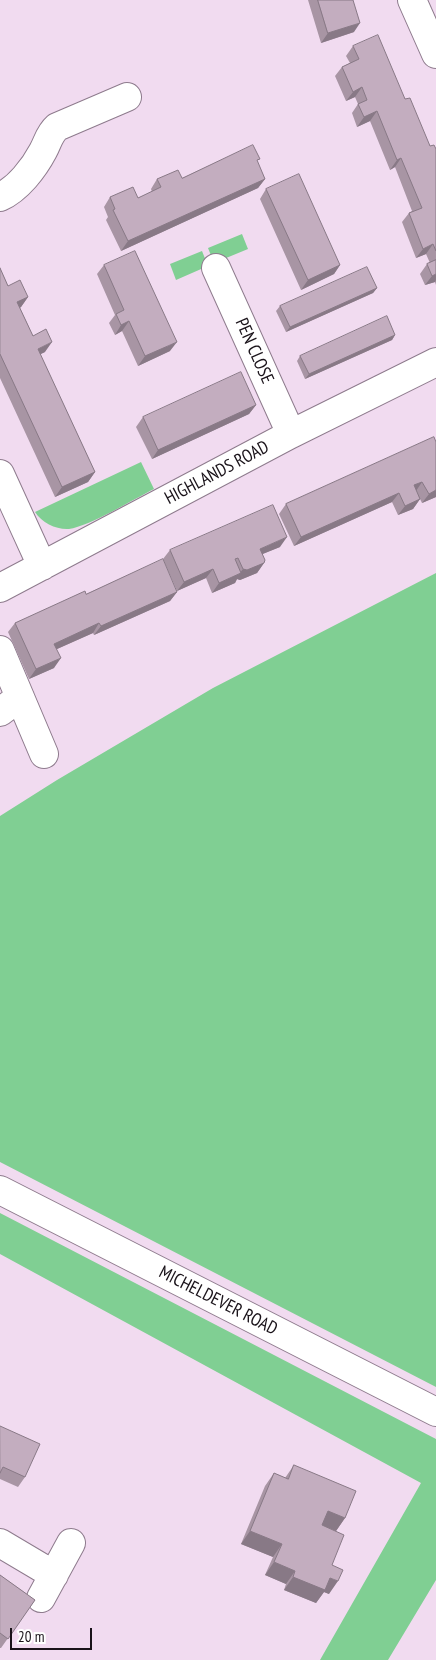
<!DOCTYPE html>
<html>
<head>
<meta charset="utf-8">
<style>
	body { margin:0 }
	#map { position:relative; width:436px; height:1660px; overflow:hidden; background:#f1dbf0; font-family:"PT Sans Narrow",sans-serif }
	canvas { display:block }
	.scale { position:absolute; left:10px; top:1628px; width:82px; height:22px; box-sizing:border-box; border:2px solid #1a131a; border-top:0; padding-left:6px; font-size:15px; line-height:18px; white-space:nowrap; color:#1a131a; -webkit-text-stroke:4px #fff; paint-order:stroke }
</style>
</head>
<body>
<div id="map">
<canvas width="436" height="1660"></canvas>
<div class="scale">20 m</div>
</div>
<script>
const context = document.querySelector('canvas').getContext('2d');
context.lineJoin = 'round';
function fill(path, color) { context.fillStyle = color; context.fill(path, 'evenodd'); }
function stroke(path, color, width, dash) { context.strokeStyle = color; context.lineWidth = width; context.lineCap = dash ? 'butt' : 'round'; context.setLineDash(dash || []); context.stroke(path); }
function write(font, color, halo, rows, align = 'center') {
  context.font = font + ' "PT Sans Narrow",sans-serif'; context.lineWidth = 4.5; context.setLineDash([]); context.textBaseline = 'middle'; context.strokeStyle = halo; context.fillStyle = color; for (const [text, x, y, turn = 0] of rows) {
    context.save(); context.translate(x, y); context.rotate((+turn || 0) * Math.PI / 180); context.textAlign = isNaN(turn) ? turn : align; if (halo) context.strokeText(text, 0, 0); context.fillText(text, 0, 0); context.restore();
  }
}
fill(new Path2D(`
	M242 234 248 249 214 263 208 248Z
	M202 251 208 266 176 280 170 264Z
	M141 462 154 489C134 499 90 526 69 529 57 530 42 523 35 512Z
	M436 573V1387L0 1162V816L57 780 213 688Z
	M0 1213 436 1439V1580L388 1660H320L421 1483 0 1254Z`), '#80cf93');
const minor = new Path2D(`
	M412 0 436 54
	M0 197C18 189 34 168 43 151 48 142 49 134 57 127L127 97
	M216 268 291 434
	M0 474 42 566
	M0 588 291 434 436 362
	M0 650 44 754
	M0 712 20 697
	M0 1190 436 1412
	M0 1543 54 1575
	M41 1598 71 1543`);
stroke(minor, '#8e7b8d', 30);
stroke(minor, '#fff', 28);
fill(new Path2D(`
	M308 0H353L354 32 321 43Z
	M353 46 405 99 430 146 436 149V285L435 282 425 285 420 274 427 264 430 263 426 254 416 258 402 222 409 213 412 211 395 167 390 170 370 121 357 127 352 113 358 104 355 97 346 101 335 76 342 67 350 63 346 56Z
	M257 162 265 179 258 188 121 251 106 220 108 217 104 207 110 197 138 198 152 192 151 189 157 179 182 178Z
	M266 189 340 265 334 274 301 290 260 199Z
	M104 265 170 351 138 366 122 331 115 335 109 323 115 315 97 274Z
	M0 268 8 286 28 297 21 307 20 308 33 336 45 352 40 354 95 472 88 482 55 497 0 378Z
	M377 288 373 293 286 332 276 311 280 306Z
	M395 335 392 340 305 379 297 361 300 356Z
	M256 405 249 414 152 459 136 427 143 417Z
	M434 437 436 497 422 503 420 499 413 509 398 515 392 502 294 546 279 514 286 504Z
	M280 547 262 554 264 563 257 573 240 580 237 579 235 583 212 593 206 578 177 591 163 559 170 550Z
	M177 592 170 601 94 635 93 633 57 649 54 668 29 679 8 632 15 623 86 594Z
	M0 1426 25 1477 18 1487 0 1479Z
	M294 1465 345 1518 336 1531 332 1565 329 1594 324 1592 316 1603 284 1590 286 1584 265 1575 273 1557 241 1544 265 1486 274 1473 285 1478Z
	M0 1575 35 1600 1 1648H0Z`), '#a895a4');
fill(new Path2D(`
	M360 23 354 32 321 43 328 33Z
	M362 87 355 97 346 101 353 92Z
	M377 111 370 121 357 127 364 117Z
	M401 158 395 167 390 170 397 160Z
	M265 179 258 188 121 251 128 241Z
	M433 244 426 254 416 258 423 249Z
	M340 265 334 274 301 290 308 280Z
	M436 274V280L435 282 425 285 432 276Z
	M377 288 373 293 286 332 290 327Z
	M28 297 21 307 10 312 17 302Z
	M129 321 122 331 115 335 121 325Z
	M395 335 392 340 305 379 309 374Z
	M52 342 45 352 31 359 38 349Z
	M177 342 170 351 138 366 145 356Z
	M256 405 249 414 152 459 158 450Z
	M95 472 88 482 55 497 62 487Z
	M422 482 416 491 414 485Z
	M436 490V497L422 503 429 494Z
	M399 493 392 502 294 546 301 537Z
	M420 499 413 509 398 515 405 506Z
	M287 537 280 547 253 558 260 549Z
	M264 563 257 573 240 580 237 579 235 583 212 593 219 583 239 574 243 569Z
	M213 569 206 578 177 591 184 582Z
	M177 592 170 601 94 635 101 626Z
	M99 623 93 633 48 653 54 644Z
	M61 658 54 668 29 679 36 669Z
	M328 1511 345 1518 336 1531 319 1524Z
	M250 1531 282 1544 273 1557 241 1544Z
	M274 1562 295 1571 286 1584 265 1575Z
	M293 1577 330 1578 338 1581 329 1594 324 1592 316 1603 284 1590Z`), '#887986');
const building = new Path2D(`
	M318 0H353L360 23 328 33Z
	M378 35 405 99 410 98 430 146 434 145 436 149V251L433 244 423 249 409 213 422 208 401 158 397 160 377 111 364 117 358 104 367 100 362 87 353 92 342 67 359 59 353 46Z
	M253 145 260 159 257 160 265 179 128 241 113 210 115 209 110 197 133 187 138 198 161 187 157 179 178 170 182 178Z
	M299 174 340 265 308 280 266 189Z
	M135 251 177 342 145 356 129 321 121 325 116 314 124 310 104 265Z
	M436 260V274L432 276 427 264Z
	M367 267 377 288 290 327 280 306Z
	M0 268 8 286 20 280 28 297 17 302 33 336 46 329 52 342 38 349 95 472 62 487 0 354Z
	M387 316 395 335 309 374 300 356Z
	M241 372 256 405 158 450 143 417Z
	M434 437 436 442V490L429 494 422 482 414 485 420 499 405 506 399 493 301 537 286 504Z
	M273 505 287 537 260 549 265 560 264 563 247 570 243 569 238 558 235 559 241 573 219 583 213 569 184 582 170 550Z
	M163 559 177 592 101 626 99 623 54 644 61 658 36 669 15 623 85 591 86 594Z
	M0 1426 40 1444 25 1477 3 1467 0 1473Z
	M294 1465 356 1491 345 1518 328 1511 322 1525 344 1535 332 1565 343 1570 338 1581 330 1578 325 1590 293 1577 295 1571 274 1562 282 1544 250 1531 274 1473 288 1479Z
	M0 1575 35 1600 8 1639 0 1633Z`);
fill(building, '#c3adbf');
stroke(building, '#887986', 1);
write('18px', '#1a131a', '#fff', [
	["PEN CLOSE",254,351,66],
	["HIGHLANDS ROAD",217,473,-28],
	["MICHELDEVER ROAD",218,1301,27]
]);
</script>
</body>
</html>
